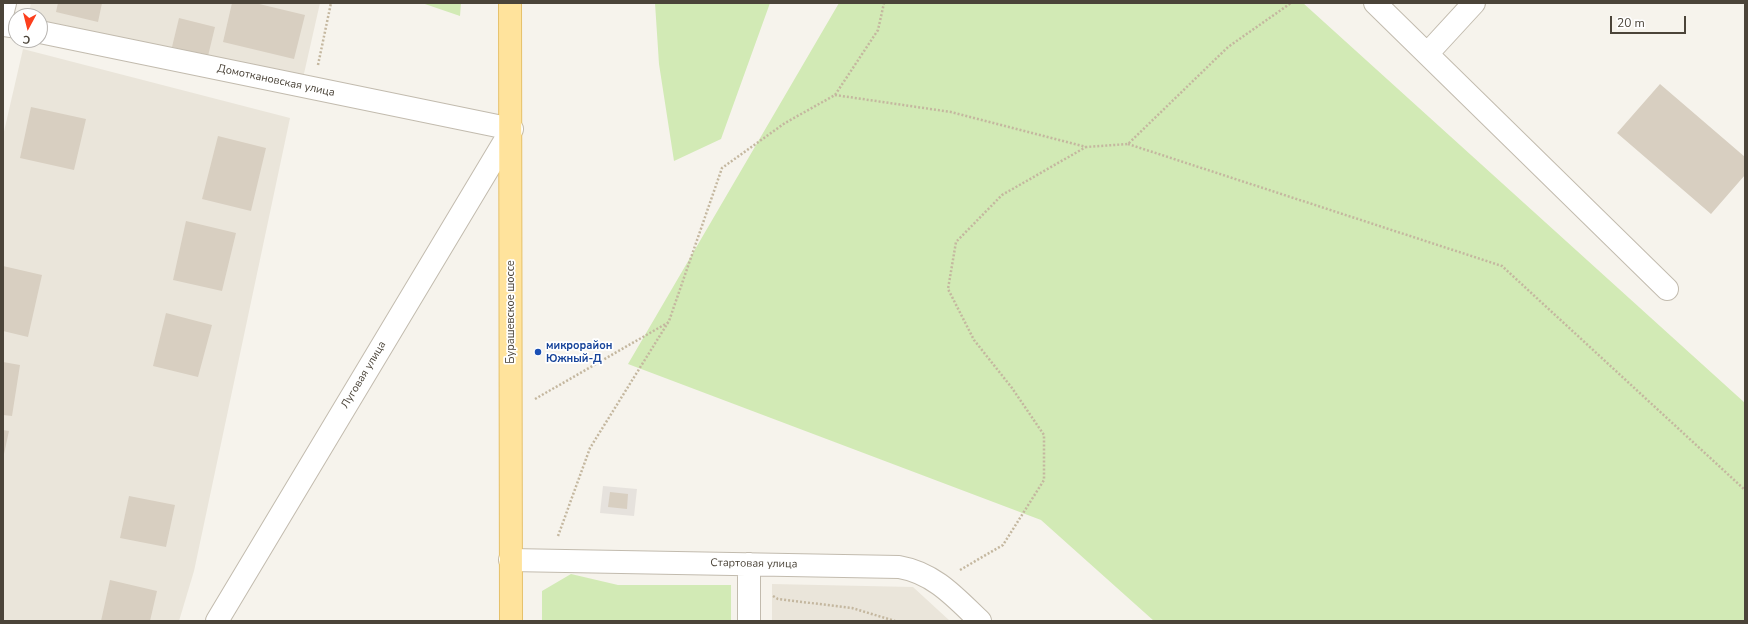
<!DOCTYPE html>
<html>
<head>
<meta charset="utf-8">
<style>
	body { margin:0 }
	#map { position:relative; width:1748px; height:624px; overflow:hidden; background:#f6f3ec; font-family:"Nunito Sans",sans-serif }
	canvas { display:block }
	.frame { position:absolute; inset:0; border:4px solid #4b4439; pointer-events:none }
	.north { position:absolute; left:8px; top:8px; width:40px; height:40px; box-sizing:border-box; background:#fff; border:1px solid #b7b4b0; border-radius:50%; rotate:187deg; font-size:11px; font-weight:700; line-height:16px; text-align:center; color:#4b4439 }
	.north::after { content:''; display:block; margin:auto; width:14px; height:18px; background:#fc3f1d; clip-path:polygon(50% 0,100% 100%,50% 72%,0 100%) }
	.scale { position:absolute; left:1610px; top:16px; width:76px; height:18px; box-sizing:border-box; border:2px solid #4b4439; border-top:0; padding-left:5px; font-size:12px; line-height:14px; white-space:nowrap; color:#4b4439; -webkit-text-stroke:3px #fff; paint-order:stroke }
</style>
</head>
<body>
<div id="map">
<canvas width="1748" height="624"></canvas>
<div class="frame"></div>
<div class="north">С</div>
<div class="scale">20 m</div>
</div>
<script>
const context = document.querySelector('canvas').getContext('2d');
context.lineJoin = 'round';
function fill(path, color) { context.fillStyle = color; context.fill(path, 'evenodd'); }
function stroke(path, color, width, dash) { context.strokeStyle = color; context.lineWidth = width; context.lineCap = dash ? 'butt' : 'round'; context.setLineDash(dash || []); context.stroke(path); }
function write(font, color, halo, rows, align = 'center') {
  context.font = font + ' "Nunito Sans",sans-serif'; context.lineWidth = 3.5; context.setLineDash([]); context.textBaseline = 'middle'; context.strokeStyle = halo; context.fillStyle = color; for (const [text, x, y, turn = 0] of rows) {
    context.save(); context.translate(x, y); context.rotate((+turn || 0) * Math.PI / 180); context.textAlign = isNaN(turn) ? turn : align; if (halo) context.strokeText(text, 0, 0); context.fillText(text, 0, 0); context.restore();
  }
}
fill(new Path2D(`
	M31 3H320L303 78 40 20V16H28Z
	M23 49 290 118 194 571 179 621H3V136Z
	M772 584 913 587 950 621H772Z`), '#eae5da');
fill(new Path2D(`
	M603 486 637 489 634 516 600 513Z`), '#e6e2dd');
fill(new Path2D(`
	M422 3H461L460 16Z
	M655 3H770L721 139 674 161 659 64Z
	M839 3H1303L1745 403V621H1154L1041 520 628 364Z
	M571 574 618 585H731V621H542V591Z`), '#d2eab5');
fill(new Path2D(`
	M58 3H102L98 22 56 12Z
	M232 3H255L305 15 294 59 223 42Z
	M179 18 215 27 208 56 172 47Z
	M1660 84 1745 157V175L1711 214 1617 133Z
	M31 107 86 119 74 170 20 158Z
	M218 136 266 148 251 211 202 199Z
	M186 221 236 233 222 291 173 280Z
	M3 266 42 275 28 337 3 331Z
	M166 313 212 325 198 377 153 366Z
	M3 362 20 365 12 416 3 415Z
	M3 430 9 431 4 454 3 453Z
	M610 492 628 494 627 509 608 507Z
	M129 496 175 505 166 547 120 538Z
	M110 580 157 591 150 621H101Z`), '#d8cfc1');
const minor = new Path2D(`
	M1375 3 1667 289
	M3 11 5 3
	M3 25 16 27
	M40 32 512 129 217 621
	M1428 53 1474 3
	M510 560 899 567C934 573 955 597 980 621
	M749 564V621`);
const major = new Path2D(`
	M510 3 511 621`);
stroke(minor, '#c2bbae', 24);
stroke(major, '#e6c16a', 24);
stroke(new Path2D(`
	M318 65 331 3
	M835 95 951 112 1086 147 1128 144 1228 47 1291 3
	M1128 144 1502 266 1745 490
	M535 399 669 322
	M558 536 590 448 669 321 722 168 785 123 835 95 878 30 884 3
	M960 570 1003 545 1044 480V435L1012 388 974 340 948 289 956 242 1002 195 1086 147
	M773 596 778 599 852 608 895 621`), '#c4b79f', 2.5, [2, 2]);
stroke(minor, '#fff', 22);
stroke(major, '#ffe39c', 22);
for (const [x, y, r, color] of [
	[538,352,4,"#1a4fb4"]
]) { const dot = new Path2D(); dot.arc(x, y, r, 0, 2 * Math.PI); context.fillStyle = color; context.fill(dot); stroke(dot, '#fff', 1.5); }
write('11px', '#4b4439', '#fff', [
	["Домоткановская улица",276,81,12],
	["Бурашевское шоссе",511,312,-90],
	["Луговая улица",364,375,-59],
	["Стартовая улица",754,564,1]
]);
write('bold 11px', '#164399', '#fff', [
	["микрорайон",546,346],
	["Южный-Д",546,359]
], 'left');
</script>
</body>
</html>
